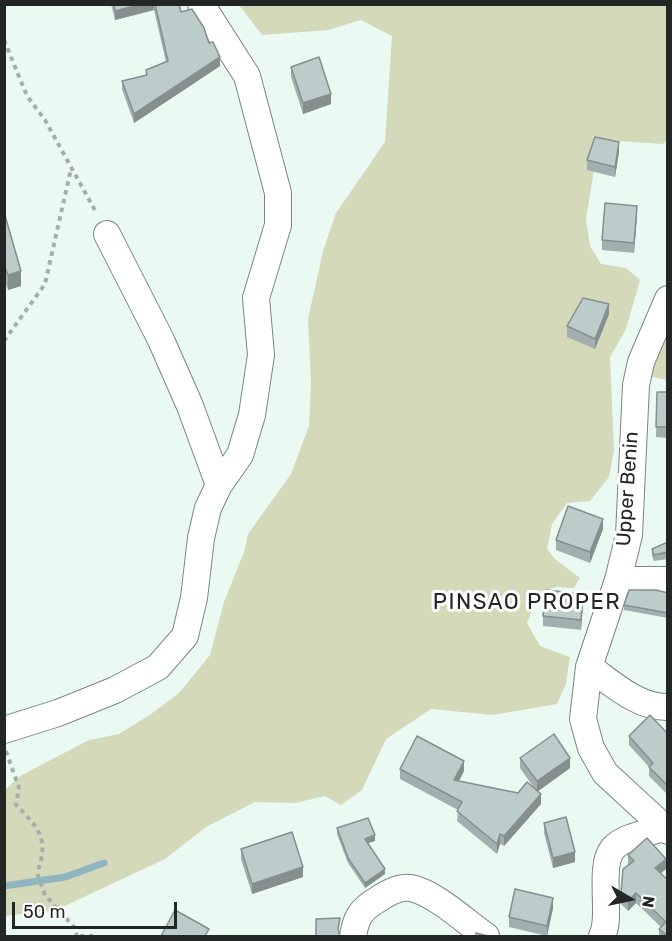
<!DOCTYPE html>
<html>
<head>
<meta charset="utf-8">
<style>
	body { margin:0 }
	#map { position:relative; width:672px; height:941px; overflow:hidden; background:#ebf9f3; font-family:Rubik,sans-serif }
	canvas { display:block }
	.frame { position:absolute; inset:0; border:6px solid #222725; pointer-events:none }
	.north { position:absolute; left:600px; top:869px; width:60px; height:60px; -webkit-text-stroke:4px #fff; paint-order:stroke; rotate:99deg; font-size:16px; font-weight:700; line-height:24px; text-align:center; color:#222725 }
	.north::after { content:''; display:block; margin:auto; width:21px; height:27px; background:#222725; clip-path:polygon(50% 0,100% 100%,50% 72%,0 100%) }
	.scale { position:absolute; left:12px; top:902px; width:165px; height:27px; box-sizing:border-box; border:3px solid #222725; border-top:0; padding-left:8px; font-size:18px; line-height:21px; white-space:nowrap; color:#222725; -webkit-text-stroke:4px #fff; paint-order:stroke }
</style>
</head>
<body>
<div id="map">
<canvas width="672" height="941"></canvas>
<div class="frame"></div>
<div class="north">N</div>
<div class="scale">50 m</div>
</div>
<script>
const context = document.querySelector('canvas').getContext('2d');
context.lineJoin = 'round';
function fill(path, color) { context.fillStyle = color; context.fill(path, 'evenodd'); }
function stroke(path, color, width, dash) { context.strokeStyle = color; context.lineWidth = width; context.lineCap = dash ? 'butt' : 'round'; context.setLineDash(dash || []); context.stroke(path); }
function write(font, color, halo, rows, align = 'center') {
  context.font = font + ' Rubik,sans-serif'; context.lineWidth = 6; context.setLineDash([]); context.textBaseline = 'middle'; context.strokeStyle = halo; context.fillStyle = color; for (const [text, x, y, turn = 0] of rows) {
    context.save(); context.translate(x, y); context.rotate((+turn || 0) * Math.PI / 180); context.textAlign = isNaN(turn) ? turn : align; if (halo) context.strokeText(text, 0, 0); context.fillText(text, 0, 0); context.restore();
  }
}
fill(new Path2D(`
	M239 5H667V140L663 144 618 141 595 164 586 219 590 246 601 264 626 268 640 280 626 329 610 357 614 451 609 477 590 501 567 503 552 524 547 549 555 559 580 578 574 588 557 587 539 592 527 623 540 646 570 657 566 684 557 704 493 715 431 709 386 739 362 790 341 805 325 796 295 803 255 802 206 827 165 859 56 910 5 916V790L20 776 89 740 119 734 151 714 179 693 210 655 224 602 244 552 248 534 291 474 309 426 311 382 308 319 323 251 336 213 385 142 392 36 361 20 328 30 262 35Z
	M667 316V380L648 376Z`), '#d3d9b9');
stroke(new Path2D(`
	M4 886 65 877 104 863`), '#8fb5c0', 7);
const minor = new Path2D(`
	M107 234 161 340 190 406 219 485
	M668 299 641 362 636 385 629 535 618 580 589 667 583 719 591 748 605 773 668 831
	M618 580H668
	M589 667C612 683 638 708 668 707
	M4 730 58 713 115 690 158 667 185 636 194 598 201 538 208 508 219 485 240 455 252 415 261 355 256 298 278 225V193L247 76 201 4
	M353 936C356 918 360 910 377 900 387 893 399 886 411 888 435 893 466 922 486 936
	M602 936C607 926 606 915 606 904 604 844 606 843 664 828`);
stroke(minor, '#7a8781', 28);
stroke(new Path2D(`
	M4 40 27 96 45 120 97 214
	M4 341 45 284 71 169
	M6 751 19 788 16 805C39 828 50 840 37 873L45 895 74 927 77 936
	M80 936H93`), '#a4aeaa', 4, [4.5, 4.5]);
stroke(minor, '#fff', 26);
fill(new Path2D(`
	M111 4H179L181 12 209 43 220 66 134 123 122 89V81L146 75V70L166 62 154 10 115 20Z
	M291 67 331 104 303 114 291 77Z
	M619 152 615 177 587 170V160Z
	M4 212 21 286 8 290 4 280Z
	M637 216 634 253 602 250V240Z
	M609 314 595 349 567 337V326Z
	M657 392H668V438L656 437Z
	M603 529 590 563 556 550V540Z
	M668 542V559L654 561 652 556V549Z
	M668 593V618L624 610V605Z
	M583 604 581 630 543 626V616Z
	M668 734V795L649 776V767L629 745V736Z
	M520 758 570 768 538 791 541 804 504 846 500 844 497 854 457 821 458 810 400 779V769L464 771 459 781 518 793 534 788 520 768Z
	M544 823 575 862 553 868 544 833Z
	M337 828 375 841 367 843 385 874 365 888 348 863 337 834Z
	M241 849 303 877 252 894 241 859Z
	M628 855 666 869 661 873 668 936H659V929L661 927 636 903 628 911 621 904V893L628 865Z
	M553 908 547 936 509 927V917Z`), '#a2afaf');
fill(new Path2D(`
	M142 4H154V10L115 20V11Z
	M220 57V66L134 123V114Z
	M331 94V104L303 114V103Z
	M619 142V152L615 177V167Z
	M637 206V216L634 253V243Z
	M21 271V286L8 290V275Z
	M609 304V314L595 349V339Z
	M603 519V529L590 563V552Z
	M583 594V604L581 630V620Z
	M570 758V768L537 792V781Z
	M464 761V771L454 790V780Z
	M541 794V804L504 846V836Z
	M500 834V844L497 854V844Z
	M375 835V841L365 844V839Z
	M575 852V862L553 868V858Z
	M666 859V869L655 878V868Z
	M303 867V877L252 894V884Z
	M385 869V874L365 888V883Z
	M636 893V903L628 911V901Z
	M553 898V908L547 936V926Z`), '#848f8e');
const building = new Path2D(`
	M114 4H142L115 11Z
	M155 4H179L181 12 192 9 204 28 209 43 213 42 220 57 134 114 122 81 147 75 146 70 168 61Z
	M319 57 331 94 303 103 291 67Z
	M595 137 619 142 615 167 587 160Z
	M605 203 637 206 634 243 602 240Z
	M4 212 21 271 8 275 4 265Z
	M583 298 609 304 595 339 567 326Z
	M657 392H668V427H656Z
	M568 506 603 519 590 552 556 540Z
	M668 542V552L654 555 652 549Z
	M546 590 583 594 581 620 543 616Z
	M629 590H656L668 593V613L624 605Z
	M650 715 668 734V786L649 767 653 763 629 736Z
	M554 734 570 758 537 781 520 758Z
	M417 736 464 761 454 780 518 793 527 782 541 794 504 836 500 834 497 844 457 811 462 802 400 769Z
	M566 817 575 852 553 858 544 823Z
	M368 818 375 835 365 839 385 869 365 883 348 858 337 828Z
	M292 832 303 867 252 884 241 849Z
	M647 838 666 859 655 868 668 880V936L659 929 666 922 636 893 628 901 621 893 623 869 634 861 628 855Z
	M515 889 553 898 547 926 509 917Z
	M175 910 209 929 205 936H161Z
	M340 918 338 929 340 936H316V919Z
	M476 933 488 936H489H476Z`);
fill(building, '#bccccb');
stroke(building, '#848f8e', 1.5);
write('20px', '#222725', '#fff', [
	["Upper Benin",628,489,-86]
]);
context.letterSpacing = '1.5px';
write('22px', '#222725', '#fff', [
	["PINSAO PROPER",527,603]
]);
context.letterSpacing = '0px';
</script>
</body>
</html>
